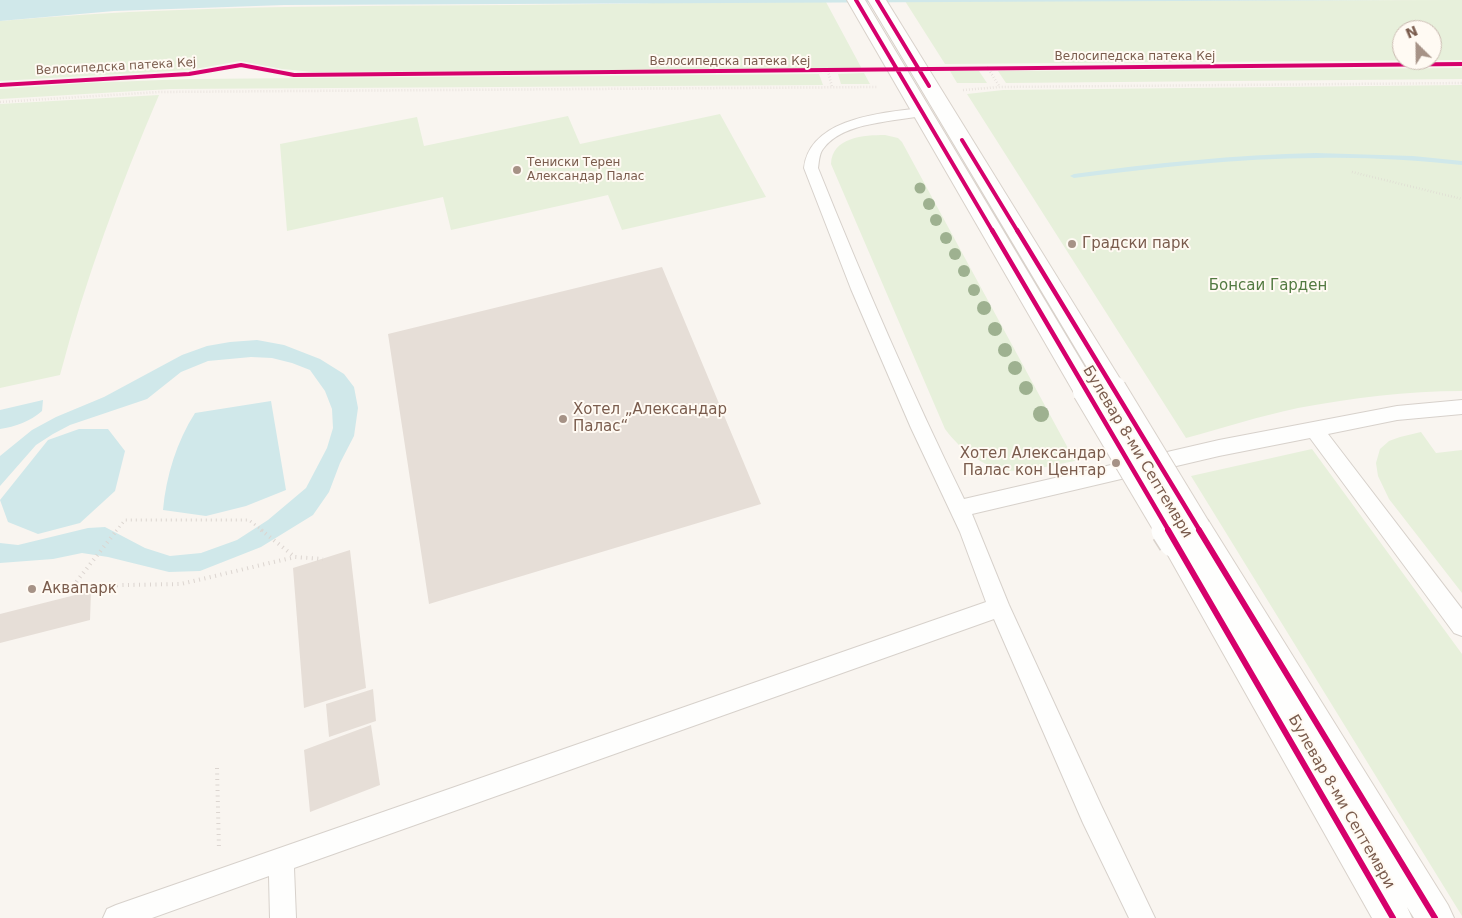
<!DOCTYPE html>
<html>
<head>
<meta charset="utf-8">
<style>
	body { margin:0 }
	#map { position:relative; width:1462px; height:918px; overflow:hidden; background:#f9f5f0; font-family:"DejaVu Sans",sans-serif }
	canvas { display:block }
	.north { position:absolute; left:1392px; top:20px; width:50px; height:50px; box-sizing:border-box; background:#fffaf3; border:1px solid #cabbb1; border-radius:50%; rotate:337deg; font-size:14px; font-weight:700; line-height:20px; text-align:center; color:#7a5c4d }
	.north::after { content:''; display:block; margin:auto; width:18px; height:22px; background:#a69286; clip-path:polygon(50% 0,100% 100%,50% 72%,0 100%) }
</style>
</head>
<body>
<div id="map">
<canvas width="1462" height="918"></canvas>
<div class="north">N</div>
</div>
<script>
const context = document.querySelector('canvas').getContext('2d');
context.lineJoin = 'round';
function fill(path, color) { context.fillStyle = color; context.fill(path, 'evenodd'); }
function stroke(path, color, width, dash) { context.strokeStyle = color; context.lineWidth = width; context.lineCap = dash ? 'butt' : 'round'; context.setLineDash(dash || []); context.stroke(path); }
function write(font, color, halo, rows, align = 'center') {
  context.font = font + ' "DejaVu Sans",sans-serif'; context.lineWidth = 4; context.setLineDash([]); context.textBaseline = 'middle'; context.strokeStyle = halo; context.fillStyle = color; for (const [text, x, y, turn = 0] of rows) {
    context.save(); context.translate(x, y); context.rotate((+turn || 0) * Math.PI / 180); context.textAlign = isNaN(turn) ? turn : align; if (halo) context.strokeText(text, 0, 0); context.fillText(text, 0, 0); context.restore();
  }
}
fill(new Path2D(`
	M1462 0V60L945 64 905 1ZM1402 30H1432V60H1402Z
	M688 2H826L862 69 313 72 282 69 240 61 190 70 0 81V21C231 0 457 9 688 2Z
	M1462 68V79L1006 83 998 71Z
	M950 71H979L987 83H957Z
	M864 73 870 84H841L838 74Z
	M819 74 823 85 170 89 0 99V89L86 83 188 79Z
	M1462 85V391C1407 391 1351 398 1298 408 1260 416 1223 428 1186 438L967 94 1003 90Z
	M159 95C120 186 85 280 60 375L0 388V104Z
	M720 114 766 197 622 230 608 195 451 230 443 197 287 231 280 144 417 117 424 146 568 116 580 144Z
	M885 135 898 138 902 142 1075 461C1057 464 1037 470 1017 471 989 472 961 451 945 429L831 164C832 137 864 135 885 135Z
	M1421 432 1436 453 1462 450V593L1389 499 1378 476 1376 463 1380 449 1389 441 1400 437Z
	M1312 449 1462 654V916L1191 476Z`), '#e7f0db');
fill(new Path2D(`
	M0 0H1397L284 5 114 11 0 21Z
	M257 340 284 345 320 359 344 374 354 387 358 408 354 436 340 463 329 492 313 515 261 547 200 571 169 572 108 557 82 553 53 559 0 563V543L18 545 88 528 105 527 145 548 170 556 201 553 237 540 268 520 306 488 327 448 333 428 332 409 325 391 310 370 292 363 272 358 251 357 208 361 181 372 147 399 70 425 53 434 36 445 0 486V456L32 430 56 417 104 397 182 355 207 346 230 342Z
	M43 400 42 411C31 421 15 427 0 429V410Z
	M271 401 286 490 246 506 206 516 163 510C166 476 177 441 195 413Z
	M79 429H108L125 451 115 491 80 523 38 534 8 522 0 500 48 440Z`), '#d0e8ea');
fill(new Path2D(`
	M1316 153 1413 156 1462 161V165C1414 160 1366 157 1317 158 1236 158 1155 168 1074 178L1070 176 1074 174C1155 163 1235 155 1316 153Z`), '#d0e8ea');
fill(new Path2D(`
	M662 267 761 504 429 604 388 334Z
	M350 550 366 688 304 708 293 568Z
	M91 591 90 620 0 643V614Z
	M373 689 376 721 329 737 326 704Z
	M371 725 380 785 310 812 304 750Z`), '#e6ded7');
const lane = new Path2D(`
	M921 108 928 112 926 115C896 122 843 121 823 149 819 154 819 162 818 168 863 280 911 391 964 499L1219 440 1397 406 1462 400V414L1397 420 1328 434 1462 609V636L1454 633 1310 438 1219 456 972 514 1009 605 1101 805 1155 918H1129L1083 823 994 619 294 868 296 918H270L269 876 152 918H103L107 909 116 905 986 602 960 532 911 428 851 289 804 168C810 118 881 113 921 108Z`);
const secondary = new Path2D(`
	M847 0H865L1095 384 1099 391 1095 398 1086 401 1077 398Z
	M868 0H886L1122 382 1126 389 1122 396 1113 399 1104 396Z
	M1198 516 1208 520 1448 905 1454 918H1414L1407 907 1412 918H1372L1160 541 1165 532 1175 528 1185 531 1183 529 1188 520Z`);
stroke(lane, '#d7d1cb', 2);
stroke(secondary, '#d9d2cb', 2);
stroke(new Path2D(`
	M987 67 1000 87
	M828 71 832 87
	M656 73 658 54
	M963 90 1000 87 1462 83
	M0 102 159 92 877 87
	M1352 172 1462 199`), '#dcd5d0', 2.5, [0.5, 2.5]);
stroke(new Path2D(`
	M116 531 125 520H249L263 531`), '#dcd5d0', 3, [1, 4]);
stroke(new Path2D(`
	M261 530 295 557
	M73 586 117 530
	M73 586 181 584 295 557 323 559
	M217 768 219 850`), '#dcd5d0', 4, [1, 4.5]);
fill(lane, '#fefefd');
fill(secondary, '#fefefd');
const secondaryBridgeFar1 = new Path2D(`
	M1113 389 1198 529
	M1086 391 1169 531`);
const secondaryBridge = new Path2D(`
	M1168 530 1175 541`);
stroke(secondaryBridgeFar1, '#d9d2cb', 28, []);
stroke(secondaryBridge, '#d9d2cb', 36, []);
stroke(secondaryBridgeFar1, '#fefefd', 26);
stroke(secondaryBridge, '#fefefd', 33);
stroke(new Path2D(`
	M856 0 993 232
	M877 0 929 86
	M0 85 189 74 241 65 294 75 1462 64
	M962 140 1018 232`), '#d6006c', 4);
stroke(new Path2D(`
	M992 230 1169 531
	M1017 230 1200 531`), '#d6006c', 4.5);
stroke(new Path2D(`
	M1168 530 1393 918
	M1199 530 1435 918`), '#d6006c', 6);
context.fillStyle = '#9eb190';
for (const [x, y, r] of [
	[920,188,5.5],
	[929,204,6],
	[936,220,6],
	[946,238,6],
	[955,254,6],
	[964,271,6],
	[974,290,6],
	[984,308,7],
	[995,329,7],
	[1005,350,7],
	[1015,368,7],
	[1026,388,7],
	[1041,414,8]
]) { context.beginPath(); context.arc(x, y, r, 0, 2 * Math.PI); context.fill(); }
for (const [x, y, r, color] of [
	[517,170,5,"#a69286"],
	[1072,244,5,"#a69286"],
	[563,419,5,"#a69286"],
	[1116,463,5,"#a69286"],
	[32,589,5,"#a69286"]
]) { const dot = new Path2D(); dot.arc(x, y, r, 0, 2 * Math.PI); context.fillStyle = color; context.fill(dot); stroke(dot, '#fffaf3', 2); }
write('12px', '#7a5c4d', '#fffaf3', [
	["Велосипедска патека Кеј",1135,57],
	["Велосипедска патека Кеј",730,62],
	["Велосипедска патека Кеј",116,67,-3]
]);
write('12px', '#7a5c4d', '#fffaf3', [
	["Тениски Терен",527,163],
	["Александар Палас",527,177]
], 'left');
write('15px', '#7a5c4d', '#fffaf3', [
	["Градски парк",1082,244],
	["Хотел „Александар",573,410],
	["Палас“",573,427],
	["Хотел Александар",1106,454,"right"],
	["Палас кон Центар",1106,471,"right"],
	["Аквапарк",42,589]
], 'left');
write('15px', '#537a41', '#fffaf3', [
	["Бонсаи Гарден",1268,286]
]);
write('15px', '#7a5c4d', '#fffaf3', [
	["Булевар 8-ми Септември",1137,452,59],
	["Булевар 8-ми Септември",1341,802,60]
]);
</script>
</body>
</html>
